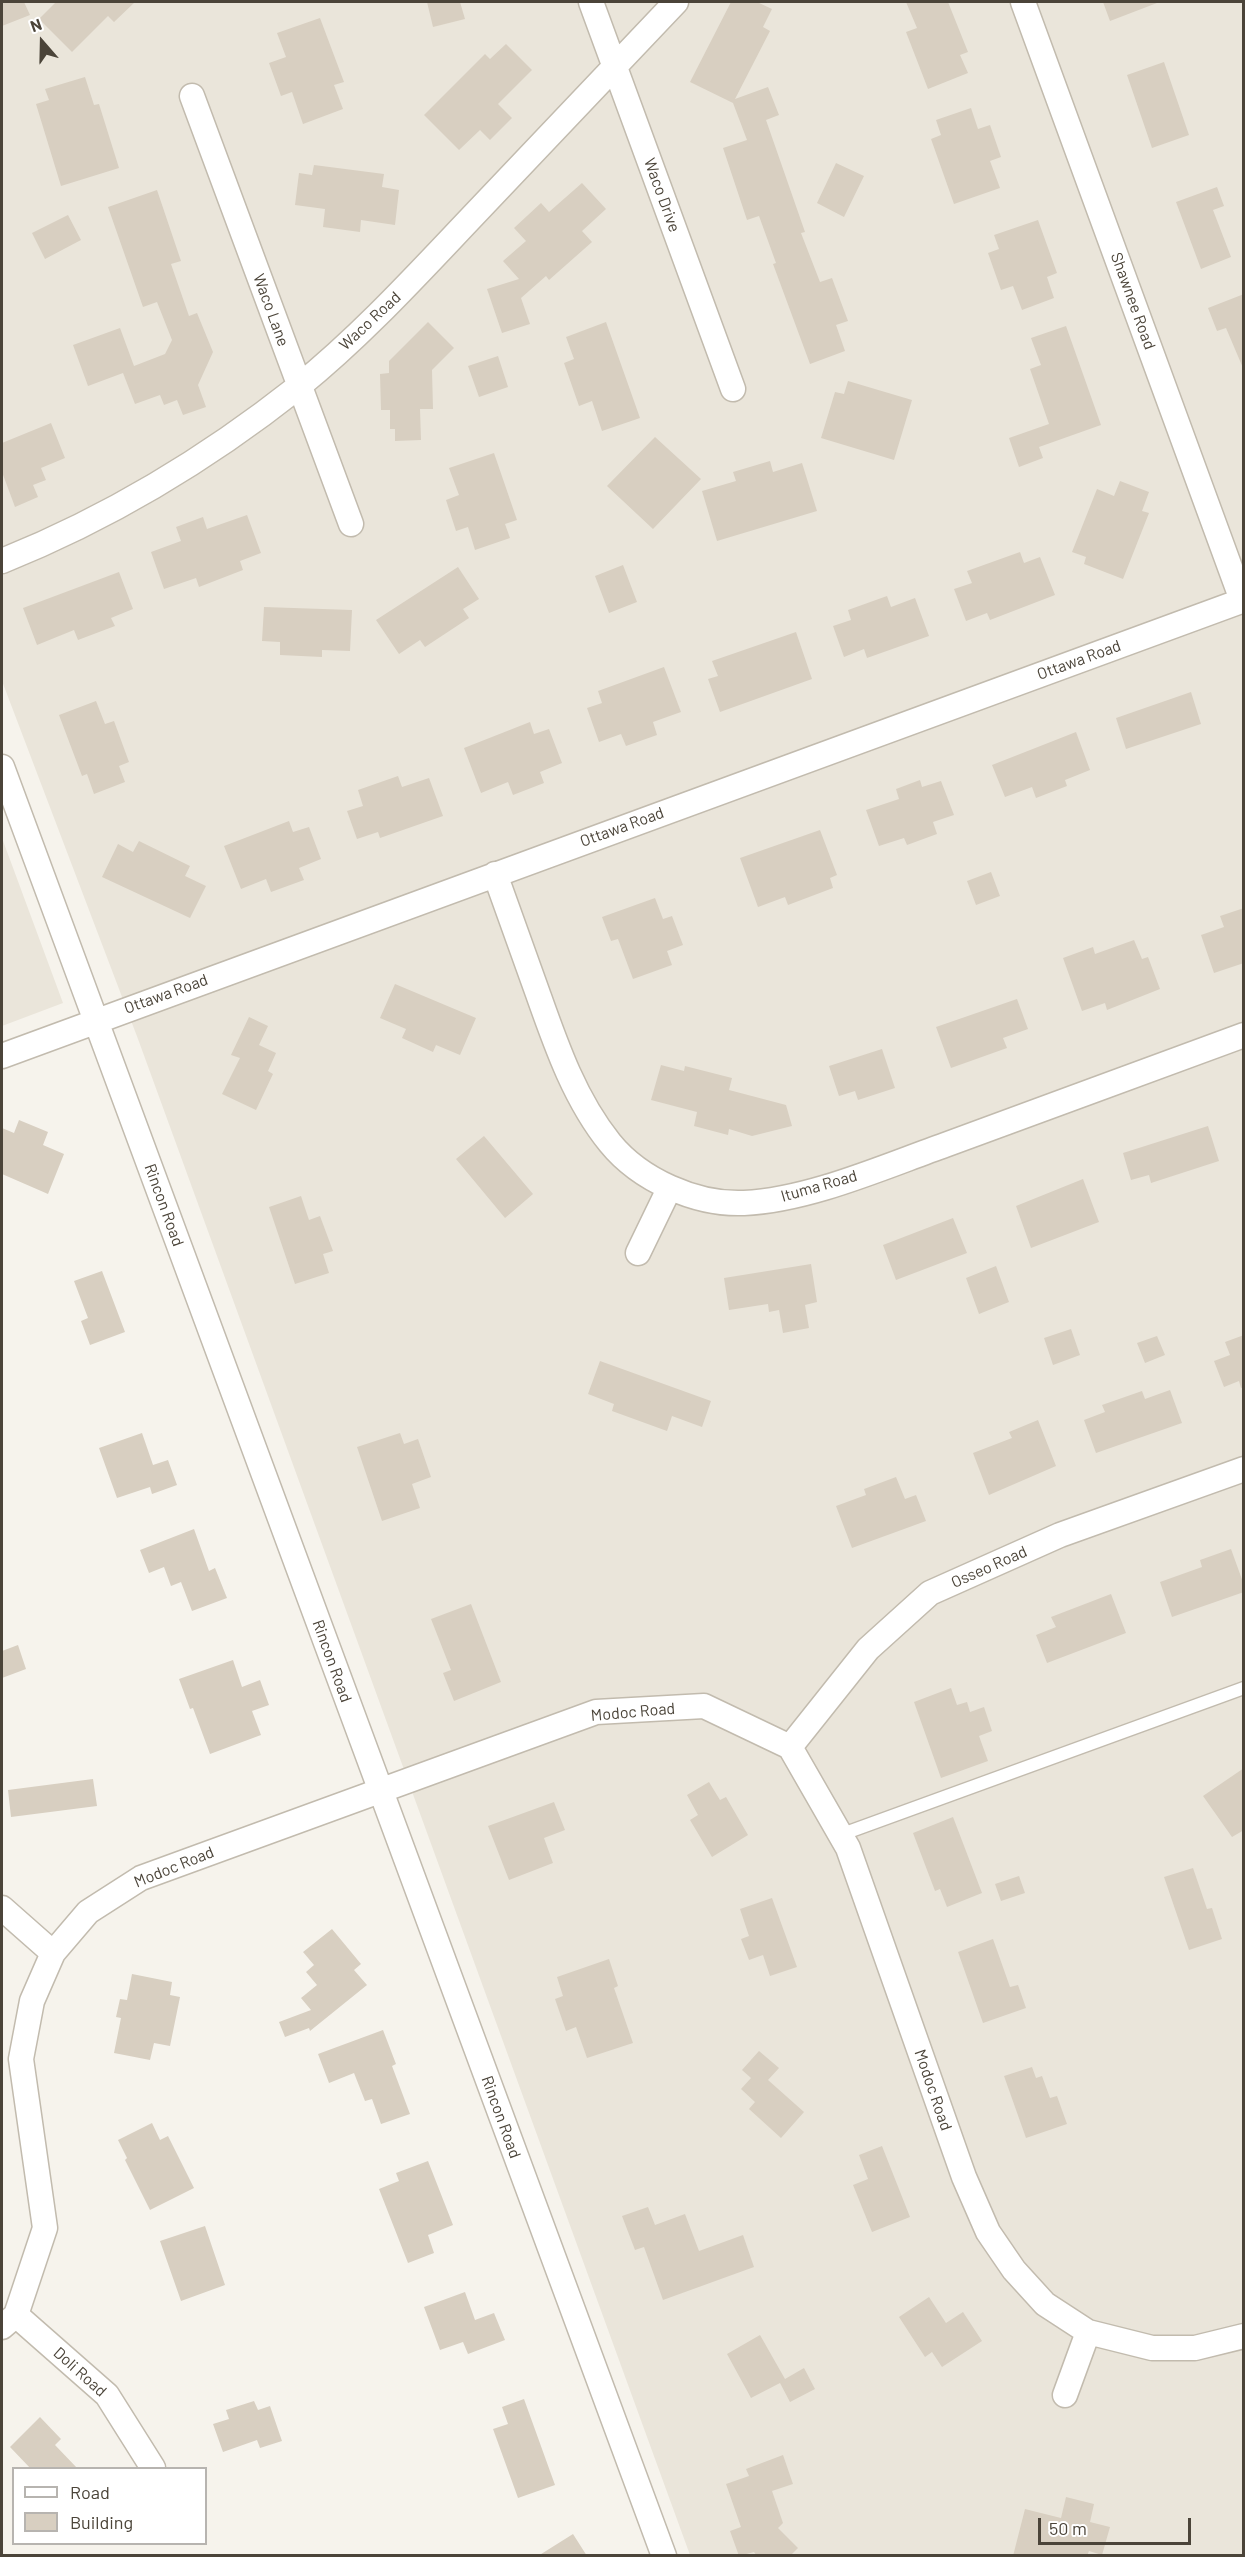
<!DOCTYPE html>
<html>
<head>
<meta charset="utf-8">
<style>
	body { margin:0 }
	#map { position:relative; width:1245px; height:2557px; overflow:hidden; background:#f6f3ec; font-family:Barlow,sans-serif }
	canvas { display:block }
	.frame { position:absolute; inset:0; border:3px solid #4b4439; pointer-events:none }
	.legend { position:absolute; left:12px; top:2467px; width:195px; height:78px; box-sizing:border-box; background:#fff; border:2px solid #b7b4b0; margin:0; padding:8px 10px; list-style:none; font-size:18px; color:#4b4439 }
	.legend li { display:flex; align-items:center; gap:12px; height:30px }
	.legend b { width:30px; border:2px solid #b7b4b0 }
	.north { position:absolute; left:12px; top:12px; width:60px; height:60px; -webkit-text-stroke:4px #fff; paint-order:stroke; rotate:340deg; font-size:16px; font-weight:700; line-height:24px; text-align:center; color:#4b4439 }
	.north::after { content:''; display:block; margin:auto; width:21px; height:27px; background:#4b4439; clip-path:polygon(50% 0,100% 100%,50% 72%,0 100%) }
	.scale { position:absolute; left:1038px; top:2518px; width:153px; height:27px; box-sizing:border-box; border:3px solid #4b4439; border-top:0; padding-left:8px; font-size:18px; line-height:21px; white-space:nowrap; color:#4b4439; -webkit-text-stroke:4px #fff; paint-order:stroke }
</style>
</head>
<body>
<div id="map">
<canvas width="1245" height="2557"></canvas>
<div class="frame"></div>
<ul class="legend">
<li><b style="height:8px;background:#fff"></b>Road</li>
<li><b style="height:16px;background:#d8cfc1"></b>Building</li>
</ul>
<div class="north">N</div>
<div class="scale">50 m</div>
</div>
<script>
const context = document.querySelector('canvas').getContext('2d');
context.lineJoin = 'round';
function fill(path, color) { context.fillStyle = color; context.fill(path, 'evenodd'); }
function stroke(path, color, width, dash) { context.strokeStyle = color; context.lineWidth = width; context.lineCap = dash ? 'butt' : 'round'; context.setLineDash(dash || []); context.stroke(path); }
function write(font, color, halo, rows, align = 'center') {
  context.font = font + ' Barlow,sans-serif'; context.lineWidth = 5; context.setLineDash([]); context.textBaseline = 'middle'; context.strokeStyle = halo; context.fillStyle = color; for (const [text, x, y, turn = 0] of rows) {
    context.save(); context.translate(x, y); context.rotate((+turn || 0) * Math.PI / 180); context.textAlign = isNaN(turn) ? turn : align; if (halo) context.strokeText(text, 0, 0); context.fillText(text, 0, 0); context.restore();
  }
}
fill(new Path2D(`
	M2 2H1243V2555H690L138 1039 2 681Z
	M2 838 63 1003 2 1026Z`), '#eae5da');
fill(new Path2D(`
	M2 2H24L30 15 2 26Z
	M56 2H135L114 22 108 16 72 52 39 19Z
	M427 2H460L465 19 433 27Z
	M731 2H757L772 9 763 27 770 31 735 99 768 87 779 115 766 120 805 232 801 233 820 282 832 278 848 321 836 325 845 351 810 364 773 264 776 263 759 216 747 220 723 148 747 140 733 103 690 82Z
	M906 2H948L968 52 960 55 968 73 928 89 906 32 917 28Z
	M1103 2H1157V3L1110 21Z
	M320 18 344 82 334 85 343 109 303 124 292 92 281 96 269 63 286 57 277 33Z
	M506 44 532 70 498 104 512 118 490 140 480 130 459 150 424 115 485 54 490 59Z
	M1164 62 1189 135 1152 148 1127 75Z
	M85 77 94 105 99 104 119 168 61 186 36 104 49 100 45 89Z
	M971 108 978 129 990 125 1001 157 990 161 1000 188 954 204 931 139 941 135 936 120Z
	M836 163 864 176 844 217 817 203Z
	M314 165 384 174 382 187 399 190 395 225 361 220 360 232 323 227 325 209 295 205 299 173 312 175Z
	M582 183 606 209 582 231 592 242 549 280 546 276 521 298 530 324 502 333 487 289 519 279 503 261 526 241 514 228 541 203 549 212Z
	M1217 187 1224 206 1213 210 1231 257 1201 269 1176 202Z
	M157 190 181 261 171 264 189 316 197 313 213 352 198 385 206 407 183 415 177 400 164 405 160 395 135 404 123 373 88 386 73 345 120 328 134 366 165 354 172 340 157 302 143 307 108 207Z
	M68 215 81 240 45 259 32 233Z
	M1038 220 1057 273 1047 277 1054 298 1022 310 1013 286 1001 290 988 253 999 249 994 235Z
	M1244 294V368H1243L1226 328 1217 331 1208 308Z
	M428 322 454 348 432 370 433 409H420L421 440 395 441V429H390V410H381L380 374 389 373V361Z
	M606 322 640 418 602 431 592 401 579 406 564 363 574 359 566 337Z
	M1066 326 1101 425 1039 447 1043 458 1019 467 1009 438 1049 424 1030 369 1041 365 1031 338Z
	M498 356 508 387 479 397 468 366Z
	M848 381 912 400 894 460 821 438 835 392 844 394Z
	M51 423 65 458 41 468 46 480 33 485 38 497 15 507 2 472V443Z
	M655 437 701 479 653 529 607 486Z
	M494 453 517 520 505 524 510 538 475 550 468 527 456 531 446 500 459 495 449 468Z
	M770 461 773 472 802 463 817 511 717 541 702 491 736 481 733 472Z
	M1120 481 1149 492 1142 511 1149 513 1123 579 1084 564 1086 557 1072 552 1097 489 1114 496Z
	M247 515 261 553 240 561 243 570 199 587 196 578 164 589 151 552 181 541 176 527 203 517 207 529Z
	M1020 552 1024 563 1040 557 1055 595 990 620 987 613 966 621 954 589 972 583 967 571Z
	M623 565 637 602 609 613 595 576Z
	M458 567 479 599 463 609 469 618 425 647 420 640 399 654 376 620Z
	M119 572 133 609 111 618 115 626 78 640 74 630 37 645 23 608Z
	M887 596 891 607 915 598 929 636 867 658 864 649 844 657 833 626 851 620 848 610Z
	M264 607 352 610 350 651 322 650V657L280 655V642L262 641Z
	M796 632 812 679 720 712 708 679 718 676 712 661Z
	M664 667 681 712 653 722 657 735 626 746 621 734 599 742 587 708 602 703 598 691Z
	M1191 692 1201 724 1126 749 1116 718Z
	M96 701 105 724 114 721 129 762 119 766 125 782 94 794 87 774 82 776 59 715Z
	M530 722 534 734 549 729 562 763 540 772 544 783 513 795 508 782 481 793 464 748Z
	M1076 732 1090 770 1065 780 1067 786 1036 798 1032 787 1005 797 992 765Z
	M398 776 402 787 429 778 443 816 380 838 378 832 357 839 347 811 363 806 358 790Z
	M920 780 922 787 941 781 954 815 933 822 937 834 907 845 904 838 879 846 866 810 899 799 896 789Z
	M289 821 293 832 309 827 321 859 299 868 304 880 271 892 266 879 241 889 224 846Z
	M820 830 837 875 830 878 833 888 788 905 785 897 758 907 740 858Z
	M139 841 190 866 185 876 206 886 190 918 102 877 118 844 133 852Z
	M991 872 1000 896 976 905 967 881Z
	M655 898 663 919 672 916 683 945 667 951 672 965 633 979 618 939 611 941 602 917Z
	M1244 908V963L1214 973 1201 935 1224 927 1220 916Z
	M1134 940 1142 959 1148 957 1160 989 1107 1010 1105 1003 1082 1011 1063 958 1093 947 1095 954Z
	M395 984 476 1018 460 1055 436 1045 433 1052 402 1038 406 1029 380 1018Z
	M1017 999 1028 1029 1003 1038 1007 1048 951 1068 936 1027Z
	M249 1017 268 1026 259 1045 276 1053 268 1071 273 1074 256 1110 222 1094 240 1058 231 1055Z
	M882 1049 895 1088 858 1100 855 1091 839 1096 829 1066Z
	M661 1065 684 1071 685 1066 732 1078 729 1090 786 1105 792 1126 752 1136 729 1129 728 1135 694 1126 697 1112 651 1100Z
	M19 1120 48 1132 43 1145 64 1154 48 1194 2 1174V1128L14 1133Z
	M1208 1126 1219 1161 1151 1183 1149 1175 1131 1180 1123 1153Z
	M484 1136 533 1194 505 1218 456 1159Z
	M1083 1179 1099 1222 1031 1248 1016 1206Z
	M301 1196 309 1220 320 1216 333 1251 323 1254 329 1273 295 1284 269 1207Z
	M953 1218 967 1253 896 1280 883 1245Z
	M811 1264 817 1302 805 1305 809 1328 783 1333 779 1310 769 1312 768 1304 729 1310 724 1278Z
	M996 1266 1009 1302 979 1314 966 1278Z
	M102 1271 125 1332 90 1345 81 1321 88 1318 74 1281Z
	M1071 1329 1080 1355 1053 1365 1044 1338Z
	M1244 1335V1387L1241 1388 1239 1381 1224 1387 1214 1361 1230 1355 1225 1342Z
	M1157 1336 1165 1355 1145 1363 1137 1343Z
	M600 1361 711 1401 702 1427 672 1416 667 1431 612 1411 614 1404 588 1394Z
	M1170 1390 1182 1423 1096 1453 1084 1420 1105 1412 1102 1405 1142 1391 1145 1399Z
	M1038 1420 1056 1466 989 1495 973 1453 1012 1438 1009 1432Z
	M142 1433 153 1465 168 1460 177 1485 152 1494 150 1487 117 1498 99 1448Z
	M400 1433 404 1444 418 1439 431 1477 412 1484 420 1508 382 1521 357 1447Z
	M896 1477 905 1499 916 1495 926 1521 852 1548 836 1506 866 1495 864 1489Z
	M194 1529 209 1571 215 1568 227 1598 192 1611 181 1582 171 1586 164 1567 149 1573 140 1550Z
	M1231 1549 1244 1585V1592L1172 1617 1160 1582 1202 1567 1200 1560Z
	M1111 1594 1126 1633 1047 1663 1036 1635 1056 1627 1051 1617Z
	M471 1604 501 1682 454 1701 443 1673 451 1670 431 1619Z
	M18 1645 26 1669 2 1678V1651Z
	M233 1660 242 1687 260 1680 269 1705 252 1711 261 1735 210 1754 193 1708 190 1709 179 1679Z
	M951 1688 957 1705 967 1702 970 1712 984 1707 992 1731 979 1736 988 1761 941 1778 914 1702Z
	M1244 1768V1830L1232 1837 1203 1796Z
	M93 1779 97 1806 11 1817 8 1790Z
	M709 1782 720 1800 726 1797 748 1835 712 1857 690 1820 698 1815 687 1795Z
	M554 1802 565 1830 544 1838 553 1863 509 1880 488 1826Z
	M953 1817 982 1893 947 1907 940 1889 935 1891 913 1833Z
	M1193 1868 1207 1909 1212 1908 1222 1939 1189 1950 1164 1877Z
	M1019 1876 1025 1893 1001 1901 995 1884Z
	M772 1898 797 1967 770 1976 763 1955 749 1960 741 1939 749 1936 740 1909Z
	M332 1929 361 1964 354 1970 367 1985 310 2031 309 2028 285 2037 279 2022 311 2010 301 1998 317 1985 306 1972 314 1965 303 1952Z
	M993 1939 1010 1987 1018 1985 1026 2008 983 2023 958 1952Z
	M609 1959 618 1986 614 1988 633 2043 587 2058 576 2027 566 2031 555 1999 563 1996 557 1977Z
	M132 1974 172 1982 170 1995 180 1997 170 2046 154 2043 150 2060 114 2053 121 2018 116 2017 120 1999 127 2000Z
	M383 2030 396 2064 392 2066 410 2114 381 2124 372 2099 365 2101 354 2073 329 2083 318 2054Z
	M759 2051 779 2068 768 2080 804 2112 781 2138 749 2109 755 2102 741 2089 751 2078 742 2070Z
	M1032 2067 1036 2078 1042 2076 1050 2098 1057 2096 1067 2124 1026 2138 1004 2076Z
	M152 2123 160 2140 168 2136 194 2188 150 2210 125 2160 127 2158 118 2140Z
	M882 2146 910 2217 872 2232 853 2185 868 2179 859 2155Z
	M428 2161 453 2225 428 2235 434 2253 408 2263 379 2189 399 2181 396 2173Z
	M648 2207 655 2225 685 2214 699 2251 743 2235 754 2267 663 2300 644 2247 635 2250 622 2216Z
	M205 2226 225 2285 181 2301 160 2241Z
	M465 2292 475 2320 494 2313 505 2340 468 2354 463 2342 440 2350 424 2307Z
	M929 2297 946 2323 963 2312 982 2341 942 2367 932 2352 925 2357 899 2317Z
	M760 2335 785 2379 804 2368 815 2389 790 2402 780 2383 751 2398 727 2354Z
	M524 2399 555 2485 518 2498 493 2429 508 2424 502 2407Z
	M254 2401 258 2410 270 2406 282 2441 260 2448 257 2440 223 2452 213 2424 229 2419 226 2410Z
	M40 2417 61 2439 55 2445 78 2469H31L10 2447Z
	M783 2455 793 2484 772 2491 783 2523 778 2528 798 2548 790 2556H757L754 2552 739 2556 730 2531 741 2527 726 2484 749 2476 746 2469Z
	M1066 2497 1094 2504 1090 2522 1110 2527 1102 2555 1089 2551 1087 2556H1013L1025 2509 1061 2518Z
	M573 2534 587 2556H538Z`), '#d8cfc1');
const lane = new Path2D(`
	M840 1835 1244 1688`);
const street = new Path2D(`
	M591 2 733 389
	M1023 2 1242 600
	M192 96 351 524
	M2 561C109 518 207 459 298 387 360 337 415 277 470 219 539 147 607 74 676 2
	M2 767 664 2556
	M495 874C509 914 524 954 538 994 556 1045 575 1100 610 1143 640 1180 696 1205 744 1203 809 1200 883 1167 945 1145 1045 1108 1144 1072 1244 1035
	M2 1056 1244 600
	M638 1253 669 1189
	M790 1747 868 1649 930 1593 1060 1535 1244 1469
	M2 1908 53 1953
	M16 2315 107 2395 153 2468
	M2 2327 16 2315 45 2228 21 2059 32 2001 53 1953 88 1912 141 1878 596 1712 704 1706 790 1747 848 1848 964 2177 988 2232 1014 2270 1045 2304 1088 2332 1152 2348H1195L1244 2336
	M1065 2395 1088 2332`);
stroke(lane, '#c2bbae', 15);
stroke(street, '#c2bbae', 27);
stroke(lane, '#fff', 12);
stroke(street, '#fff', 24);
write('16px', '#4b4439', '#fff', [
	["Waco Drive",662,195,70],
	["Shawnee Road",1133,301,70],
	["Waco Lane",271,310,70],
	["Waco Road",370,321,-43],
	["Ottawa Road",1079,660,-20],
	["Ottawa Road",622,827,-20],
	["Ottawa Road",166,994,-20],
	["Ituma Road",819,1186,-16],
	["Rincon Road",164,1205,70],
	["Osseo Road",989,1567,-24],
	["Rincon Road",332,1661,70],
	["Modoc Road",633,1712,-5],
	["Modoc Road",174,1867,-22],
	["Modoc Road",933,2090,71],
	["Rincon Road",501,2117,70],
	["Doli Road",80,2372,42]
]);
</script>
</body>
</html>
